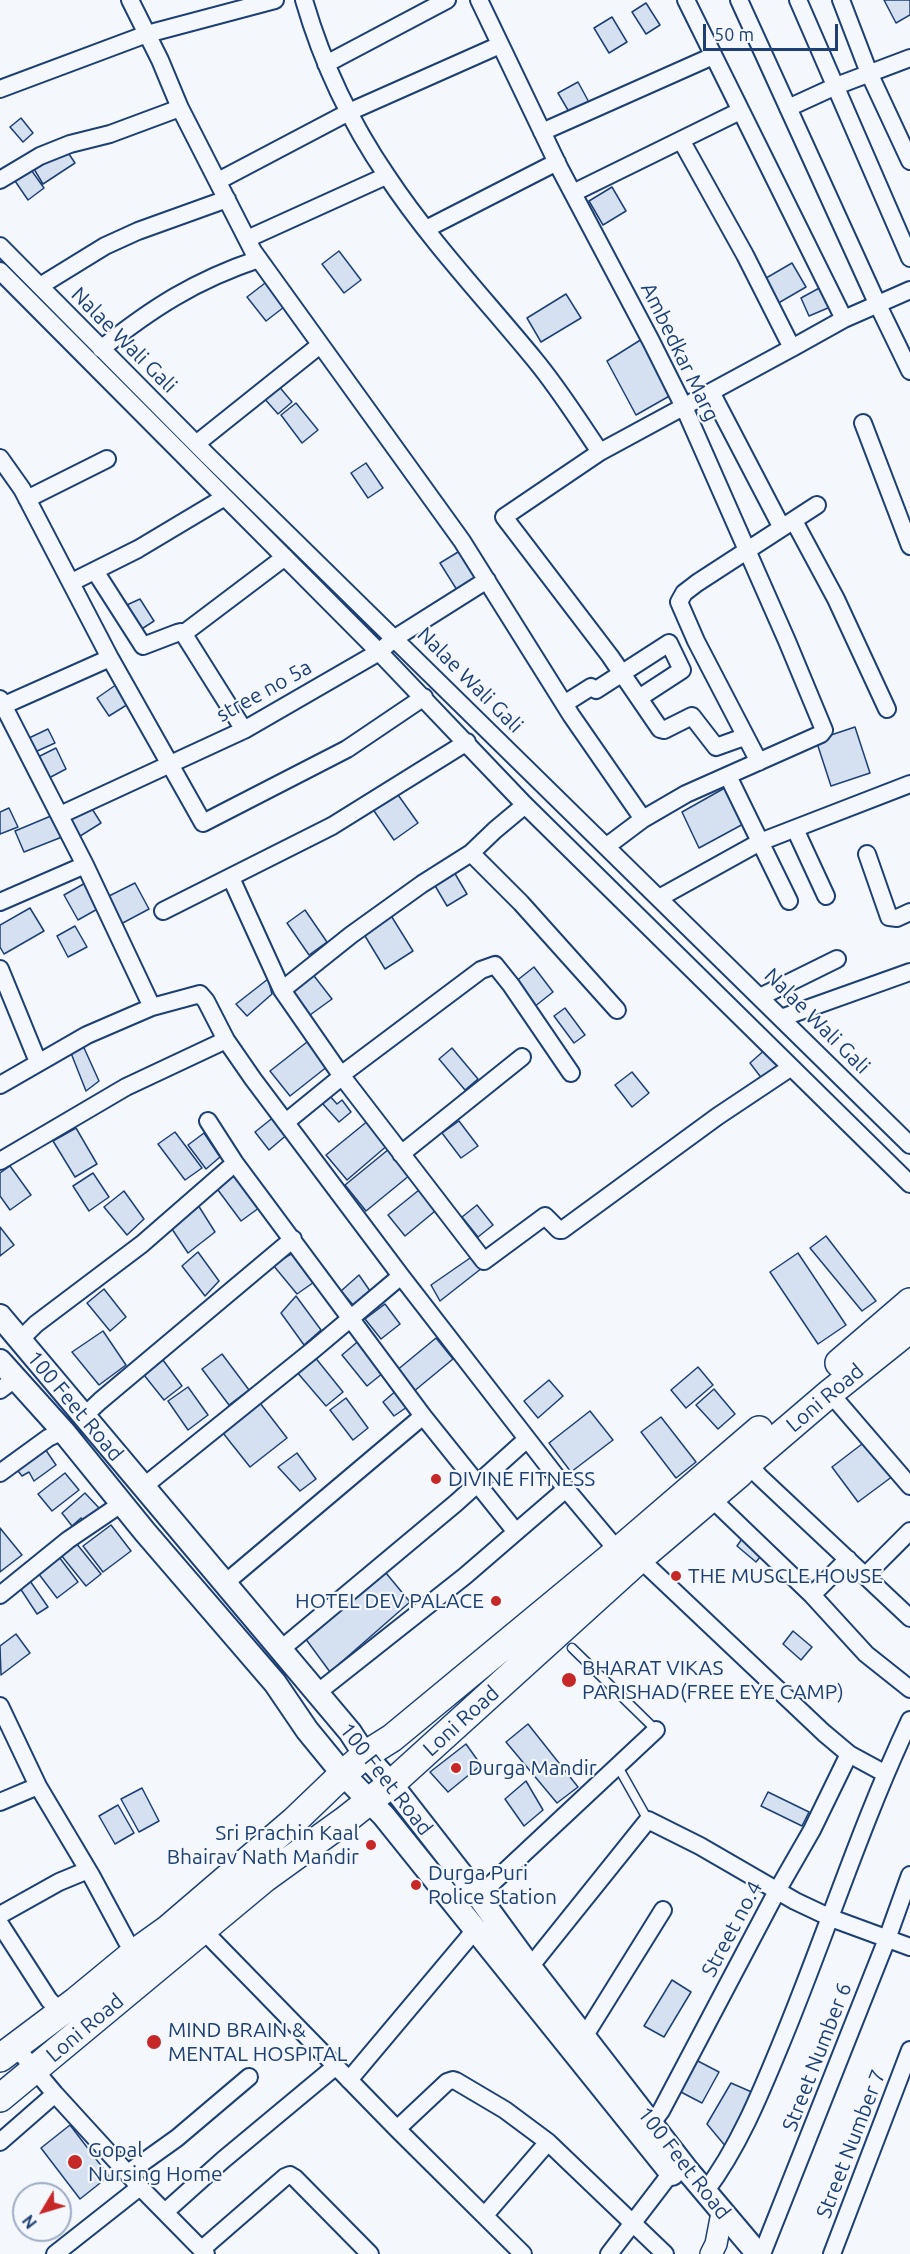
<!DOCTYPE html>
<html>
<head>
<meta charset="utf-8">
<style>
	body { margin:0 }
	#map { position:relative; width:910px; height:2254px; overflow:hidden; background:#f4f7fb; font-family:Ubuntu,sans-serif }
	canvas { display:block }
	.north { position:absolute; left:12px; top:2182px; width:60px; height:60px; box-sizing:border-box; background:#f4f7fb; border:2px solid #9eadc5; border-radius:50%; rotate:232deg; font-size:16px; font-weight:700; line-height:24px; text-align:center; color:#1d3f73 }
	.north::after { content:''; display:block; margin:auto; width:21px; height:27px; background:#c62828; clip-path:polygon(50% 0,100% 100%,50% 72%,0 100%) }
	.scale { position:absolute; left:703px; top:24px; width:135px; height:27px; box-sizing:border-box; border:3px solid #1d3f73; border-top:0; padding-left:8px; font-size:18px; line-height:21px; white-space:nowrap; color:#1d3f73; -webkit-text-stroke:4px #f4f7fb; paint-order:stroke }
</style>
</head>
<body>
<div id="map">
<canvas width="910" height="2254"></canvas>
<div class="north">N</div>
<div class="scale">50 m</div>
</div>
<script>
const context = document.querySelector('canvas').getContext('2d');
context.lineJoin = 'round';
function fill(path, color) { context.fillStyle = color; context.fill(path, 'evenodd'); }
function stroke(path, color, width, dash) { context.strokeStyle = color; context.lineWidth = width; context.lineCap = dash ? 'butt' : 'round'; context.setLineDash(dash || []); context.stroke(path); }
function write(font, color, halo, rows, align = 'center') {
  context.font = font + ' Ubuntu,sans-serif'; context.lineWidth = 4.5; context.setLineDash([]); context.textBaseline = 'middle'; context.strokeStyle = halo; context.fillStyle = color; for (const [text, x, y, turn = 0] of rows) {
    context.save(); context.translate(x, y); context.rotate((+turn || 0) * Math.PI / 180); context.textAlign = isNaN(turn) ? turn : align; if (halo) context.strokeText(text, 0, 0); context.fillText(text, 0, 0); context.restore();
  }
}
const building = new Path2D(`
	M884 0H910V15L896 23Z
	M646 3 660 25 646 34 632 12Z
	M612 17 627 42 609 53 594 28Z
	M578 82 591 106 572 117 558 93Z
	M21 118 33 133 23 142 10 127Z
	M65 148 75 163 43 184 34 169Z
	M29 167 44 188 28 200 13 178Z
	M612 187 626 211 603 225 589 201Z
	M339 251 361 280 344 293 322 264Z
	M792 263 806 287 775 305 761 281Z
	M269 280 288 304 266 321 247 297Z
	M823 286 835 305 809 316 801 298Z
	M566 294 581 318 541 342 527 318Z
	M642 339 673 394 636 415 607 361Z
	M277 384 292 402 278 414 263 397Z
	M296 403 318 430 302 443 281 415Z
	M366 463 383 488 368 498 351 473Z
	M463 549 480 576 457 590 440 563Z
	M140 599 154 621 137 632 120 608Z
	M120 682 133 701 109 716 97 698Z
	M855 727 870 773 831 786 816 740Z
	M48 729 55 743 35 752 29 738Z
	M56 748 66 769 47 779 36 758Z
	M730 785 747 822 699 848 682 812Z
	M396 792 418 823 394 840 372 808Z
	M89 804 101 823 77 838 65 818Z
	M9 808 18 827 0 834V812Z
	M58 813 67 835 24 852 15 831Z
	M454 872 467 894 447 906 434 884Z
	M87 882 101 907 78 920 64 895Z
	M135 883 149 909 119 925 105 898Z
	M30 908 44 931 4 954 0 947V925Z
	M305 910 327 942 309 955 287 923Z
	M390 914 413 951 385 969 362 931Z
	M75 926 87 947 68 957 57 936Z
	M534 967 553 992 534 1007 515 982Z
	M311 972 332 999 310 1015 290 988Z
	M268 979 272 994 247 1016 236 1004Z
	M565 1008 585 1035 574 1043 554 1016Z
	M80 1039 99 1081 86 1091 69 1048Z
	M307 1042 328 1066 290 1096 270 1071Z
	M768 1047 782 1065 763 1080 750 1063Z
	M452 1048 478 1079 465 1090 439 1059Z
	M632 1072 649 1093 632 1107 615 1085Z
	M329 1095 337 1104 342 1100 351 1112 339 1122 322 1103Z
	M275 1116 289 1133 269 1150 255 1132Z
	M369 1120 389 1144 347 1180 326 1155Z
	M459 1121 478 1146 461 1158 442 1133Z
	M76 1128 97 1164 75 1177 53 1141Z
	M175 1132 202 1168 185 1180 158 1144Z
	M204 1133 220 1157 206 1169 188 1145Z
	M389 1149 410 1175 366 1211 345 1185Z
	M10 1166 31 1195 10 1210 0 1196V1173Z
	M236 1170 263 1205 241 1221 215 1186Z
	M93 1173 109 1197 89 1211 73 1186Z
	M424 1186 440 1207 405 1236 388 1215Z
	M124 1191 144 1219 127 1235 104 1207Z
	M198 1205 215 1232 188 1253 170 1226Z
	M477 1205 493 1225 478 1237 462 1217Z
	M0 1227 14 1245 0 1256Z
	M826 1236 876 1301 862 1311 810 1248Z
	M296 1251 317 1280 297 1294 273 1265Z
	M198 1252 219 1281 205 1296 182 1266Z
	M798 1253 846 1325 818 1344 770 1272Z
	M473 1256 482 1268 440 1301 431 1285Z
	M359 1275 370 1291 354 1306 341 1291Z
	M104 1289 126 1317 110 1331 87 1303Z
	M296 1296 321 1330 304 1345 281 1313Z
	M385 1304 400 1324 381 1339 365 1319Z
	M103 1331 126 1365 99 1385 72 1352Z
	M362 1338 388 1369 367 1386 342 1355Z
	M436 1338 453 1359 413 1392 396 1371Z
	M222 1354 249 1390 229 1405 202 1369Z
	M314 1356 343 1392 326 1406 296 1371Z
	M163 1360 182 1386 164 1400 144 1375Z
	M698 1367 713 1385 686 1408 671 1390Z
	M549 1380 563 1396 538 1418 524 1401Z
	M188 1387 208 1415 188 1430 168 1401Z
	M398 1389 410 1405 394 1416 383 1402Z
	M714 1389 735 1414 718 1429 696 1405Z
	M346 1398 368 1428 353 1440 330 1410Z
	M260 1403 287 1438 250 1467 223 1433Z
	M590 1411 613 1440 571 1472 549 1443Z
	M661 1417 696 1462 676 1478 641 1432Z
	M866 1441 893 1476 858 1502 832 1467Z
	M43 1446 56 1465 34 1481 29 1472 22 1476 15 1467Z
	M297 1453 316 1479 300 1491 278 1467Z
	M65 1473 79 1490 52 1511 38 1494Z
	M85 1493 99 1508 84 1522 81 1518 72 1526 62 1513Z
	M111 1525 131 1551 103 1572 83 1546Z
	M0 1528 22 1555 0 1572Z
	M744 1536 764 1552 756 1562 737 1546Z
	M76 1543 101 1574 86 1586 61 1555Z
	M56 1553 78 1582 57 1598 35 1569Z
	M386 1573 410 1602 330 1672 305 1638Z
	M28 1578 48 1607 37 1614 18 1585Z
	M793 1631 812 1647 801 1660 783 1644Z
	M16 1634 30 1653 1 1675 0 1646Z
	M528 1724 578 1787 557 1803 506 1742Z
	M466 1744 481 1765 448 1792 430 1772Z
	M526 1781 543 1810 524 1826 505 1799Z
	M142 1788 159 1821 139 1832 121 1799Z
	M768 1792 809 1812 802 1826 761 1806Z
	M118 1805 134 1833 115 1844 99 1816Z
	M672 1980 691 1992 664 2037 644 2026Z
	M694 2059 719 2072 702 2103 677 2090Z
	M731 2083 754 2093 727 2148 707 2124Z
	M70 2125 109 2176 80 2199 41 2148Z`);
fill(building, '#d5e0f0');
stroke(building, '#1d3f73', 1.5);
const service = new Path2D(`
	M572 1648 656 1730
	M617 1765 648 1820`);
const minor = new Path2D(`
	M130 0 160 60 180 108 253 251 462 541 571 715 643 819
	M304 0C322 62 350 122 387 176 430 241 485 299 535 360 559 389 579 421 600 452
	M479 0 560 169 651 341 684 407 787 641 824 730 821 734 686 794 643 819 607 846
	M686 0 844 319
	M739 0 877 303 910 371
	M798 0 910 258
	M841 0 869 73 910 161
	M326 64 447 0
	M0 89 147 34 275 0
	M788 108 836 86 910 58
	M542 132 713 56
	M681 140 745 255 792 348 844 319 910 290
	M0 180 40 156 70 144 110 134 180 108
	M218 181 349 112 500 45
	M573 193 740 111
	M426 229 557 162
	M247 239 386 176
	M0 246 207 455 910 1145
	M0 271 379 652 525 805 910 1184
	M40 286 105 246 138 231 227 199
	M101 349C152 308 196 280 259 259
	M711 392 782 528
	M863 423 910 546
	M196 444 320 345
	M0 458 22 489 110 658 203 823 347 749 424 697
	M27 499 107 459
	M794 521 836 599 887 709
	M95 571 143 646 177 633 181 632 185 636 244 730
	M72 582 138 549 225 497
	M183 634 285 557
	M0 699 85 865 152 1007
	M564 704 591 687 596 690 669 643 682 670 639 698
	M0 707 110 658
	M744 737 716 747 692 716 664 730 660 729 610 656 504 517 600 452 792 348
	M759 762 696 641 679 602 684 593 697 583 817 505
	M728 776 789 901
	M60 815 244 730 379 652 395 638 487 580
	M795 829 826 896
	M471 853 521 903 617 1010
	M867 854 889 917 897 918 910 912
	M231 878 282 990 341 1075 484 1261 545 1216 559 1230H562L718 1116 790 1068
	M659 898 760 842 910 784
	M0 902 85 865
	M163 911 332 826 467 742
	M0 969 38 1062
	M282 990 351 935 422 884 471 853 495 830 525 805
	M760 997 837 959
	M781 1018 910 972
	M0 1085 87 1035 152 1007 200 994 206 1001 226 1040 253 1079 401 1276 566 1489 623 1557
	M208 1121 235 1163 423 1416 516 1532 566 1489
	M286 1122 340 1078 341 1075 481 970 495 965 511 985 571 1073
	M401 1154 522 1057
	M0 1161 126 1087 226 1040
	M20 1340 36 1324 142 1244 235 1163
	M0 1390 16 1378
	M830 1393 910 1486
	M83 1417 100 1401 293 1239
	M743 1459 760 1477 910 1618
	M0 1473 48 1438 63 1431
	M143 1487 313 1350 401 1276
	M711 1498 812 1595 866 1654 910 1689
	M640 1559 824 1733 849 1754 884 1773
	M866 1575 910 1531
	M224 1584 423 1416
	M0 1595 68 1540 121 1504
	M812 1595 848 1559
	M280 1650 456 1503 527 1439
	M317 1693 465 1576 516 1532
	M0 1706 38 1786 91 1875 127 1942
	M0 1802 38 1786
	M487 1888 656 1730
	M0 1915 59 1882 88 1870
	M0 1924 49 2000 61 2012
	M197 1924 397 2129 523 2254
	M530 1967 648 1820 700 1846 795 1901 831 1918 910 1947
	M584 2037 663 1910
	M15 2046 55 2094 140 2187 206 2254
	M349 2080 475 1930
	M652 2123 661 2111 777 1891 812 1830 849 1754
	M397 2129 447 2082 453 2080 456 2081 505 2110 548 2142 665 2254
	M0 2142 55 2094
	M128 2173 177 2138 249 2077
	M705 2192C738 2148 759 2097 780 2046 825 1938 860 1826 910 1720
	M165 2212 223 2160 336 2066
	M485 2215 548 2142
	M202 2249 285 2177 290 2175 295 2178 370 2254
	M55 2254 140 2187
	M609 2254 671 2173
	M762 2254 887 1939 910 1875
	M832 2254 910 2050`);
const tertiary = new Path2D(`
	M711 2254 716 2244 722 2213`);
const secondary = new Path2D(`
	M0 1316 350 1732 365 1755 391 1784 479 1897 530 1967 687 2170 758 2254
	M0 1361 63 1431 145 1532 275 1683 307 1730 343 1774 384 1816 672 2174`);
const trunk = new Path2D(`
	M839 1363 910 1302
	M0 2058 76 2001 133 1954 168 1929 294 1821 343 1774 365 1755 392 1738 617 1552 759 1430
	M0 2098 265 1878 344 1821 391 1784 646 1553 739 1474 754 1458 830 1393 910 1329`);
stroke(service, '#1d3f73', 11);
stroke(minor, '#1d3f73', 20);
stroke(tertiary, '#1d3f73', 24);
stroke(secondary, '#1d3f73', 26);
stroke(trunk, '#1d3f73', 30);
stroke(service, '#f4f7fb', 8);
stroke(minor, '#f4f7fb', 16);
stroke(tertiary, '#f4f7fb', 21);
stroke(secondary, '#f4f7fb', 22);
stroke(trunk, '#f4f7fb', 27);
for (const [x, y, r, color] of [
	[436,1479,6,"#c62828"],
	[676,1576,6,"#c62828"],
	[496,1601,6,"#c62828"],
	[569,1680,8,"#c62828"],
	[456,1768,6,"#c62828"],
	[371,1845,6,"#c62828"],
	[416,1885,6,"#c62828"],
	[154,2042,8,"#c62828"],
	[75,2162,8,"#c62828"]
]) { const dot = new Path2D(); dot.arc(x, y, r, 0, 2 * Math.PI); context.fillStyle = color; context.fill(dot); stroke(dot, '#f4f7fb', 2); }
write('21px', '#1d3f73', '#f4f7fb', [
	["Nalae Wali Gali",124,340,45],
	["Ambedkar Marg",680,352,64],
	["Nalae Wali Gali",470,680,45],
	["stree no 5a",264,691,-29],
	["Nalae Wali Gali",817,1021,45],
	["Loni Road",825,1398,-40],
	["100 Feet Road",75,1406,50],
	["Loni Road",461,1721,-42],
	["100 Feet Road",386,1779,52],
	["Street no.4",732,1929,-62],
	["Loni Road",85,2028,-40],
	["Street Number 6",817,2057,-69],
	["Street Number 7",851,2144,-69],
	["100 Feet Road",684,2163,52]
]);
write('21px', '#1d3f73', '#f4f7fb', [
	["DIVINE FITNESS",448,1479],
	["THE MUSCLE HOUSE",688,1576],
	["HOTEL DEV PALACE",484,1601,"right"],
	["BHARAT VIKAS",582,1668],
	["PARISHAD(FREE EYE CAMP)",582,1692],
	["Durga Mandir",468,1768],
	["Sri Prachin Kaal",359,1833,"right"],
	["Bhairav Nath Mandir",359,1857,"right"],
	["Durga Puri",428,1873],
	["Police Station",428,1897],
	["MIND BRAIN &",168,2030],
	["MENTAL HOSPITAL",168,2054],
	["Gopal",88,2150],
	["Nursing Home",88,2174]
], 'left');
</script>
</body>
</html>
